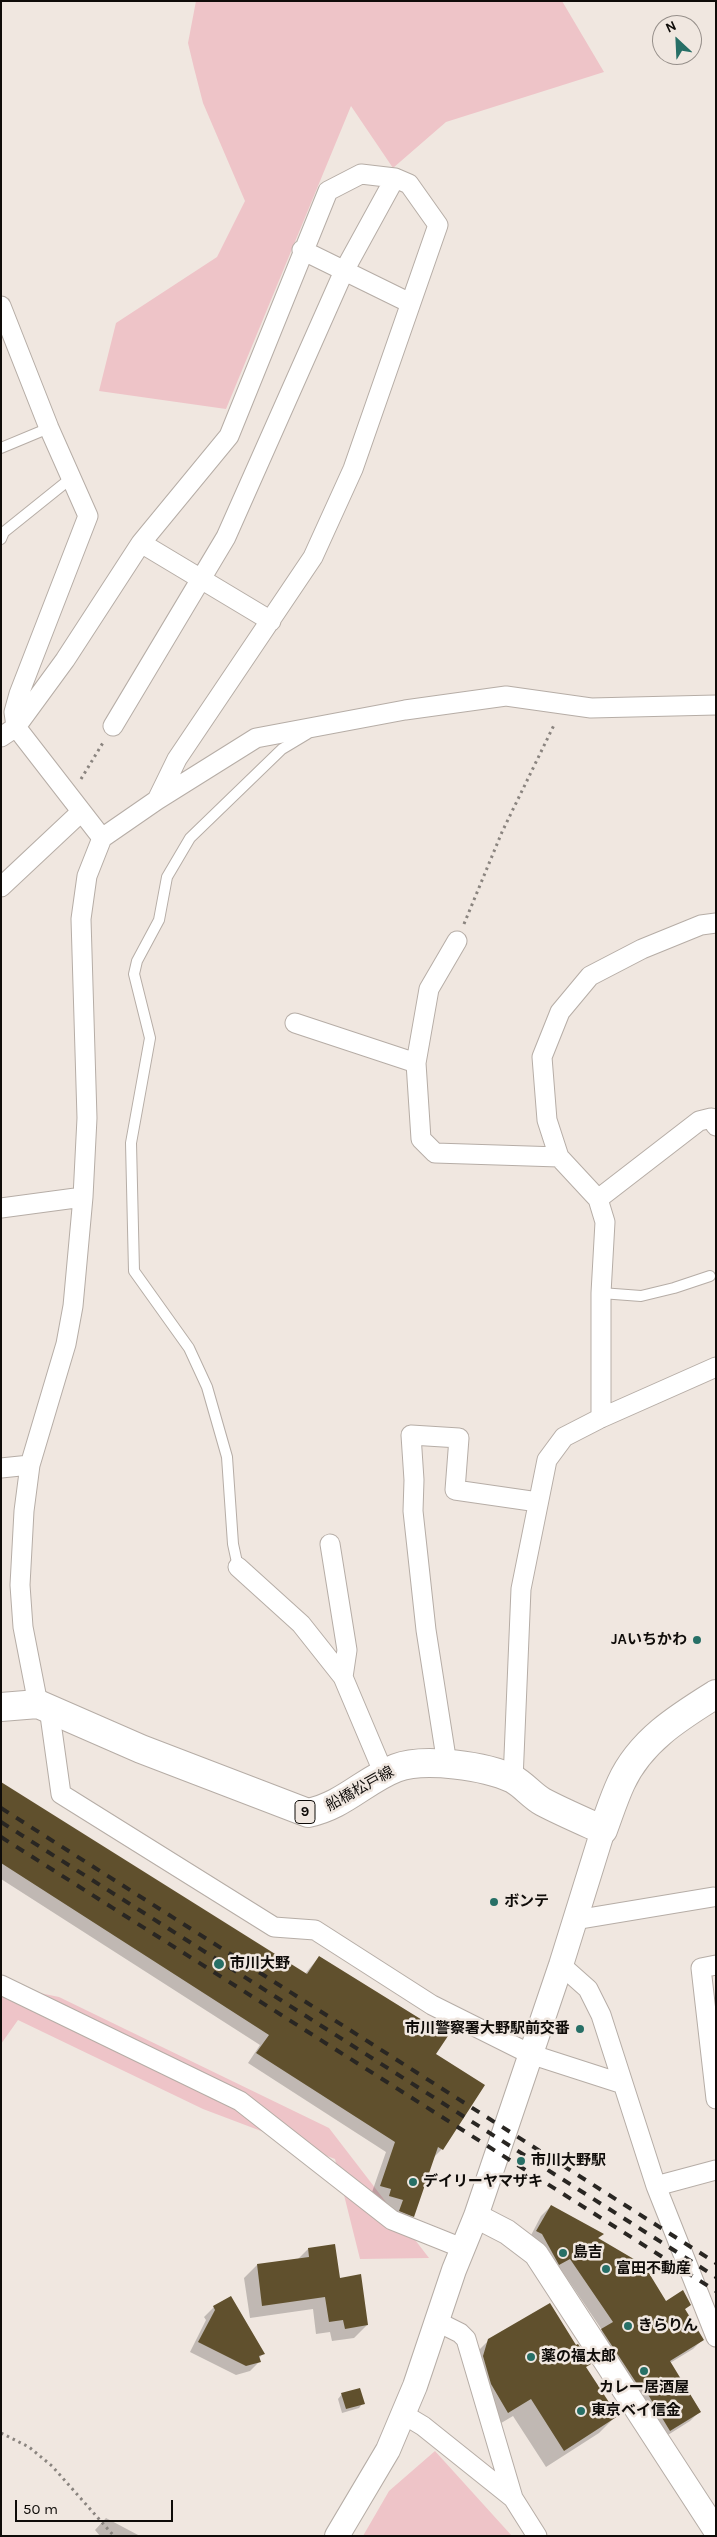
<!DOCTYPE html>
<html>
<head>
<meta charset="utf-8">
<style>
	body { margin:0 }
	#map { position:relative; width:717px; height:2537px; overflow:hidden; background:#f0e7e0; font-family:Karla,sans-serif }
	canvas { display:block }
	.frame { position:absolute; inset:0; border:2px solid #0f0c09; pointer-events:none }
	.north { position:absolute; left:652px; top:15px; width:50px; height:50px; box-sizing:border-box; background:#f0e7e0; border:1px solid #968f8a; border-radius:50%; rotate:335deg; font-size:14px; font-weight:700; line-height:20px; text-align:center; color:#0f0c09 }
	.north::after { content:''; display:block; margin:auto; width:18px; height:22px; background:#276f66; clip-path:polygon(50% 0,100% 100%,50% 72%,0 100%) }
	.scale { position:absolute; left:15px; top:2500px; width:158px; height:22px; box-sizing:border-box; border:2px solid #0f0c09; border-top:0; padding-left:6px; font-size:15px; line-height:18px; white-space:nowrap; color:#0f0c09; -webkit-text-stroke:4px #f0e7e0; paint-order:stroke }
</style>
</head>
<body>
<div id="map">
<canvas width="717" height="2537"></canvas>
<div class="frame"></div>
<div class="north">N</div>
<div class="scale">50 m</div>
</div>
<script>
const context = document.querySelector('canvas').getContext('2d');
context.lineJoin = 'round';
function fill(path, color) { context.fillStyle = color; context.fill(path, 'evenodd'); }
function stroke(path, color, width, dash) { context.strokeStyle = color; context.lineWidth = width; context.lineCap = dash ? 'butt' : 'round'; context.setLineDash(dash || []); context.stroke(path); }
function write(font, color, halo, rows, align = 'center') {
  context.font = font + ' Karla,"Noto Sans JP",sans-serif'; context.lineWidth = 5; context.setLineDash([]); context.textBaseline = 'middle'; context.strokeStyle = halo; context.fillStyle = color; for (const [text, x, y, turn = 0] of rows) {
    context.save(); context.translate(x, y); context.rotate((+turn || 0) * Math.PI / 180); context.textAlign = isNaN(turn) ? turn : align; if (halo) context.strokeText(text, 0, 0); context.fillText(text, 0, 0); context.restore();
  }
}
fill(new Path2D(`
	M196 1H562L604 72 446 122 393 168 351 106 226 409 99 391 116 323 217 257 245 201 203 103 194 68 188 43Z
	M1 1985 59 1997 329 2128 429 2258 360 2259 335 2159 203 2109 18 2020 1 2044Z
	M435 2451 512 2536H363L389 2491Z`), '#eec4c8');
fill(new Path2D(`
	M1 1789 305 1974 319 1957 434 2055 442 2149 433 2158 413 2216 404 2226 380 2205 382 2199 371 2195 386 2152 248 2063 260 2045 1 1879Z
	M551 2206 602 2234 597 2239 665 2302 690 2305 684 2310 702 2340 693 2349 670 2363 700 2411 690 2421 660 2440 592 2340 602 2330 560 2268 549 2274 528 2241 541 2216Z
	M308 2249 339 2279 367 2325 354 2338 332 2341 330 2332 316 2334 313 2309 250 2318 244 2278 257 2265 298 2259Z
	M214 2307 263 2354 259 2358 260 2361 250 2371 236 2375 190 2352 206 2320 204 2317Z
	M489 2340 575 2347 585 2368 616 2416 599 2433 546 2467 513 2416 491 2429 474 2401 466 2374 471 2358Z
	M342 2394 363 2403 359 2408 342 2413 338 2399Z
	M106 2518 140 2536H100L95 2530Z`), '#0003');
fill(new Path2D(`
	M1 1782 307 1974 319 1956 448 2036 436 2054 485 2085 443 2150 438 2147 414 2217 399 2211 403 2200 389 2196 391 2189 380 2186 395 2142 256 2053 269 2035 1 1863Z
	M551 2205 604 2234 598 2238 644 2265 666 2301 683 2290 691 2305 685 2309 704 2340 670 2361 701 2412 670 2431 644 2388 641 2390 601 2329 613 2322 570 2259 559 2265 542 2234 536 2231Z
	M335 2244 340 2278 361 2274 368 2325 345 2329 343 2320 329 2322 325 2297 262 2306 257 2264 309 2257 308 2248Z
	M231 2296 265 2354 259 2356 261 2362 246 2366 198 2342 215 2310 213 2306Z
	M550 2303 576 2345 578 2344 591 2364 586 2367 618 2416 564 2451 531 2399 508 2413 491 2384 483 2356 488 2339Z
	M360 2388 365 2404 346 2409 341 2393Z`), '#60502d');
const service = new Path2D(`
	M1 448 49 428
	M1 539 4 532 70 479
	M601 1293 641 1296 674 1288 710 1276
	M238 1567 233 1544 227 1457 207 1387 189 1348 134 1271 131 1143 150 1038 134 974 137 961 159 920 167 877 190 838 282 749 307 734`);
const minor = new Path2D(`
	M302 250 410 303
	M1 306 49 428 88 516 19 694 14 712 16 727 102 838
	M141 543 271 621
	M113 726 226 537 344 271 395 178
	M1 737 16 727 65 660 141 543 229 436 328 191 361 174 395 178 409 184 438 225 353 469 313 557 177 759 157 800
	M1 887 81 812
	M457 941 429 989 416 1063 421 1139 435 1153 559 1157
	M295 1023 416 1063
	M598 1199 699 1121 711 1118 716 1126
	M1 1208 83 1197
	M601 1418V1293L605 1222 598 1199 559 1157 547 1120 542 1057 560 1012 590 976 642 949 701 925 716 923
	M1 1468 30 1465
	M330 1544 347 1650 343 1677
	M238 1567 301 1624 343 1677 384 1774
	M38 1704 23 1627 20 1585 24 1511 30 1465 66 1344 73 1306 83 1197 87 1118 81 919 87 876 102 838 157 800 256 738 405 710 506 696 591 708 716 705
	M49 1708 61 1794 274 1927 315 1930 432 2005 530 2054 623 2084
	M447 1764 426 1630 413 1511 414 1480 411 1435 459 1438 455 1490 538 1502
	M513 1780 521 1589 547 1460 564 1437 601 1418 716 1367
	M575 1920 713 1897
	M561 1965 588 1989 601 2015 656 2186 716 2337
	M716 1965 701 1968 716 2099
	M1 1985 240 2101 392 2220 462 2248
	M656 2186 716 2170
	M438 2322 460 2333 466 2339 513 2498 537 2536
	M403 2414 423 2426 513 2498`);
const tertiary = new Path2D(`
	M476 2216 507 2232 536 2254 716 2531
	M337 2536 388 2450 415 2386 454 2270 476 2216 561 1965 603 1830`);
const primary = new Path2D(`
	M1 1707 38 1704 141 1749 308 1813C343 1806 365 1780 396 1768 424 1757 486 1766 513 1779 524 1785 532 1796 543 1802 562 1812 583 1821 603 1830 609 1814 614 1798 621 1783 640 1741 679 1717 716 1694`);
stroke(service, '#b6ada6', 12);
stroke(minor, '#b6ada6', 21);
stroke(tertiary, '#b6ada6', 26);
stroke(primary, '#b6ada6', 30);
stroke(new Path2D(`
	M81 779 104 741
	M464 924 502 832 555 723
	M1 2433 29 2447 52 2466 114 2536`), '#8a847f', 3, [2.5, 4]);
stroke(service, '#fff', 10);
stroke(minor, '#fff', 19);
stroke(tertiary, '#fff', 24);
stroke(primary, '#fff', 28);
stroke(new Path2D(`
	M1 1808 716 2263
	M1 1822 716 2277
	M1 1837 716 2291`), '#292622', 4, [9, 9]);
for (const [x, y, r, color] of [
	[697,1640,5,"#276f66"],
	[494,1902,5,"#276f66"],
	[219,1964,6,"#276f66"],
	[580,2029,5,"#276f66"],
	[521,2161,5,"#276f66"],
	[413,2182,5,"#276f66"],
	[563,2253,5,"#276f66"],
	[606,2269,5,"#276f66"],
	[628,2326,5,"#276f66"],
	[531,2357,5,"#276f66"],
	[644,2371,5,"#276f66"],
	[581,2411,5,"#276f66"]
]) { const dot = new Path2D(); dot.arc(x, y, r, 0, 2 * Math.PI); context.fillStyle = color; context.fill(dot); stroke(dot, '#f0e7e0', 2); }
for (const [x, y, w] of [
	[305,1812,20]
]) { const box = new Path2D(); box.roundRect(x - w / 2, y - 11.5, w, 23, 4); context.fillStyle = '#f0e7e0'; context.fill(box); stroke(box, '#0f0c09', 1); }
write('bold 14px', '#0f0c09', null, [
	["9",305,1812]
]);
write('bold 15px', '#0f0c09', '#f0e7e0', [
	["JAいちかわ",687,1640,"right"],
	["ボンテ",504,1902],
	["市川大野",230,1964],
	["市川警察署大野駅前交番",570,2029,"right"],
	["市川大野駅",531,2161],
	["デイリーヤマザキ",423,2182],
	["島吉",573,2253],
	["富田不動産",616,2269],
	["きらりん",638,2326],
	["薬の福太郎",541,2357],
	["カレー居酒屋",644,2388,"center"],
	["東京ベイ信金",591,2411]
], 'left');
write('15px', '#0f0c09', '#f0e7e0', [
	["船橋松戸線",360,1789,-29]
]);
</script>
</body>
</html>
